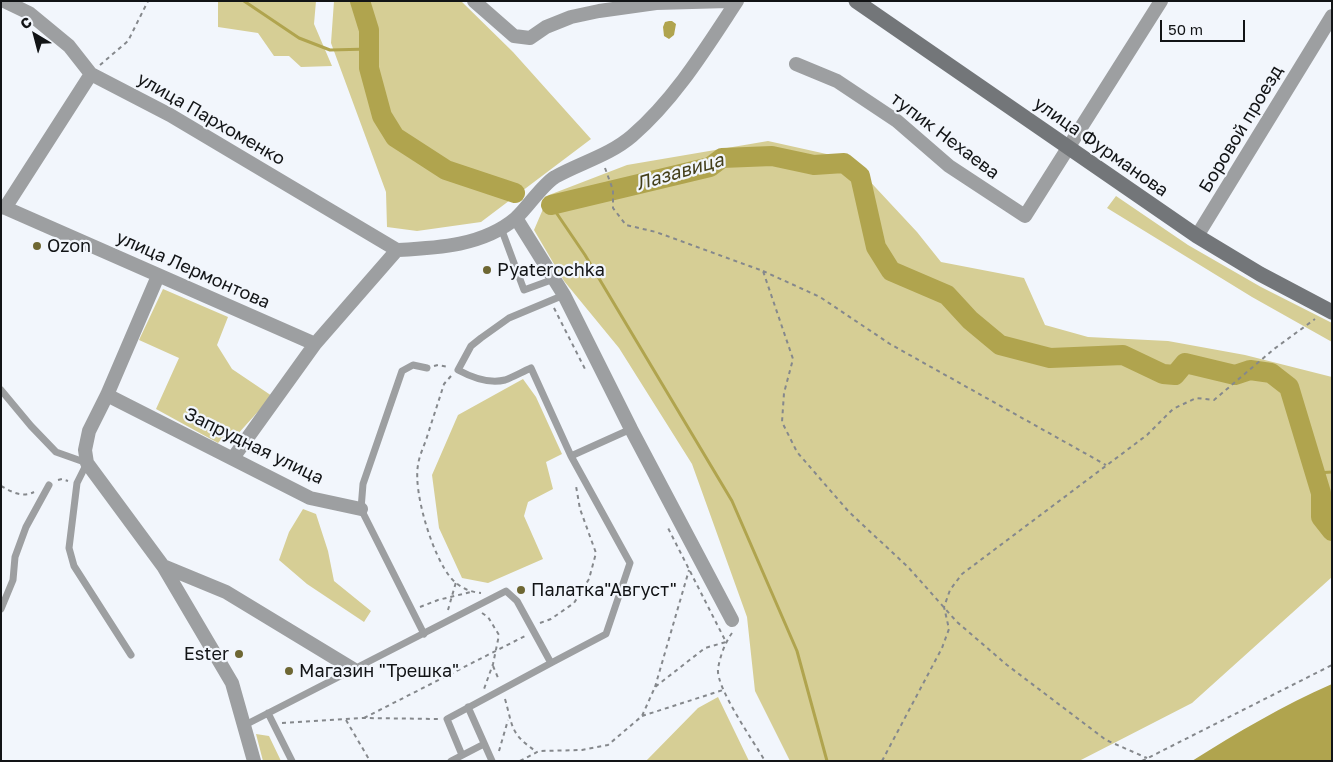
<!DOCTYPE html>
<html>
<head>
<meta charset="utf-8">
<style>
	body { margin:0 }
	#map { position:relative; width:1333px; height:762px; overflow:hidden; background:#f2f6fc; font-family:"Golos Text",sans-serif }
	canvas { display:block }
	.frame { position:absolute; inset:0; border:2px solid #121416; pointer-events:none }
	.north { position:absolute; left:10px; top:10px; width:50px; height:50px; -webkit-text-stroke:4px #f2f6fc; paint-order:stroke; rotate:323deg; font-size:14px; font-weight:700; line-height:20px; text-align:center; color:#121416 }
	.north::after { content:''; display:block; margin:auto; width:18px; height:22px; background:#121416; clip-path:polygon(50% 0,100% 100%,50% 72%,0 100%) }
	.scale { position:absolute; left:1160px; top:20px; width:85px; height:22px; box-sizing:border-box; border:2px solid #121416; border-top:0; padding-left:6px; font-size:15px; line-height:18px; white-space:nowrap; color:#121416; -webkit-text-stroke:4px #f2f6fc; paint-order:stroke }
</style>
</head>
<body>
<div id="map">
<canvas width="1333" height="762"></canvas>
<div class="frame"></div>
<div class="north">С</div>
<div class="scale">50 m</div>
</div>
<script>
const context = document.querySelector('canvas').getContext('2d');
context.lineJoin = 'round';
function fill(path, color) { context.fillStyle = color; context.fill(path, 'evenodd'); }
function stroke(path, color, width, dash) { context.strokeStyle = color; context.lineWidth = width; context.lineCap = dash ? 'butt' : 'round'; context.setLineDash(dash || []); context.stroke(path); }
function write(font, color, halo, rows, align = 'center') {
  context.font = font + ' "Golos Text",sans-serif'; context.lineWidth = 4.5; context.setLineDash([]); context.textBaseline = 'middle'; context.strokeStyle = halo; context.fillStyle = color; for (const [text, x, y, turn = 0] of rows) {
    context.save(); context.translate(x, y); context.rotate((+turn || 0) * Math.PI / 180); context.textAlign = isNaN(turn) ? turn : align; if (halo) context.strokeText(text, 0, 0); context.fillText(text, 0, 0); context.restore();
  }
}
fill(new Path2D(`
	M218 1H316L314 24 332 66 301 67 289 56H274L258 33 218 27Z
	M334 1H461L513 52 591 139 481 222 417 231 387 227 386 192 331 43Z
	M768 141 849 159 917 232 941 262 1024 278 1045 325 1088 337 1168 341 1245 355 1332 377V577L1192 703 1079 761H790L755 691 747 617 692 464 619 348 564 281 534 230 549 195 627 165Z
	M1116 196 1188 245 1261 287 1332 323V342L1252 297 1107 208Z
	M163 289 228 317 217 345 232 369 272 396 236 436 226 434 218 443 156 409 179 358 139 340Z
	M523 379 536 397 562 454 546 462 553 489 528 502 524 516 543 559 488 583 462 578 439 528 432 475 458 415Z
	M303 509 316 514 328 551 334 581 371 611 364 622 307 584 279 560 289 532Z
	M718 697 749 761H646L698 708Z
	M256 734 269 736 281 761H263Z`), '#d6ce95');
fill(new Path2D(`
	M669 21H672L676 24 674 35 669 39 664 36 663 27 665 22Z
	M1332 684V761H1192C1237 733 1283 705 1332 684Z`), '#b0a44e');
stroke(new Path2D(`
	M244 1 299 38 330 50 369 49
	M551 205 585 255 732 501 797 651 827 761
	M1316 473 1332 472`), '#b0a44e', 3);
stroke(new Path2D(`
	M360 1 369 30V68L382 116 395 137 446 170 515 193
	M551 205 710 167 722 158 772 156 814 165 844 163 860 176 876 247 891 271 947 295 970 320 1000 345 1050 358 1123 355 1163 374 1175 375 1185 363 1235 375 1250 370 1271 373 1289 387 1321 493V517L1332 531`), '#b0a44e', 20);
stroke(new Path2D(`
	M100 65 128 41 148 1
	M605 168 613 190V208L626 225 656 232 763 271 793 359 784 393 782 422 797 452 849 512 908 567 957 622 1007 665 1106 740 1147 758
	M763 271 820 297 890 344 1106 465
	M554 308 586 371
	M434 366 438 365 449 367
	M451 376 444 384C438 403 432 421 426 440 423 448 419 457 418 465 413 493 433 557 451 578 459 587 469 592 481 593
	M58 480 62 479 68 481
	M1 486C12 492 22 498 34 492
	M420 607 438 600 471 592
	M448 610 456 582
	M482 613 488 617 499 635 493 664 484 689
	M540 623 551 619 574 603 589 579 596 553 580 509 576 486
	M732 633C725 643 720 656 718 669 716 688 754 742 765 761
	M493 666 499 680
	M655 687 689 570
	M505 699C513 727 510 734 537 752
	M642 716 723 690
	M364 718 525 636
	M346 720 370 761
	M282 723 363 718 439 719
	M499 751 508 720
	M520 761 539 751 582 750 608 745 642 716 655 687 705 648 726 642 667 526
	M882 761 942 648 949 629 944 607 950 590 962 574 1147 435 1173 409 1196 398 1214 400 1274 349 1315 319
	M1142 761 1332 665`), '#85888c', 2, [4, 4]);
stroke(new Path2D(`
	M501 228 524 290 554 279
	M564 295 509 318 481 338 471 346 458 370C471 377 490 384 505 380 513 377 522 372 531 368L571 456
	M1 390 31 426 56 452 87 463 77 483 69 548 74 566 131 655
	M1 609 13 580 15 557 26 527 49 485
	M424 634 361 509 363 484 402 371 413 365 427 368
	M468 707 492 761
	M268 713 292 761
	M245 725 506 591 517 601 551 663 606 634 630 563 571 456 631 429
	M462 755 447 719 551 663
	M451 761 484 744`), '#9d9fa1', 7);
stroke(new Path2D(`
	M4 1 29 13 69 46 91 74 170 115 397 250
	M474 1 514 36 530 38 546 27 571 17 599 11 656 3 728 1
	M796 64 837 81 897 121 949 166 1025 216 1161 1
	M1 206 315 344
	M5 208 91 74
	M516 218 564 295 631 429 732 620
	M1197 236 1332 16
	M158 276 107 395 89 431 85 450 87 463 163 566 232 683 254 761
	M107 395 310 498 361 509
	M233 458 315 344 397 250C437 248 483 246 516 218 528 207 542 185 555 177 580 163 610 155 632 136 675 99 706 48 737 1
	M163 566 226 592 353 669`), '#9d9fa1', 14);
stroke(new Path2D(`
	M856 1 1197 236 1260 274 1332 312`), '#737679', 15);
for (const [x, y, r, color] of [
	[37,246,5,"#6e6733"],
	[487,270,5,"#6e6733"],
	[521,590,5,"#6e6733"],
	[239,654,5,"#6e6733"],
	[289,671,5,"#6e6733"]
]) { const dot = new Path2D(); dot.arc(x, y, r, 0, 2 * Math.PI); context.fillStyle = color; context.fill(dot); stroke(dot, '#f2f6fc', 2); }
write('18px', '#121416', '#f2f6fc', [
	["улица Пархоменко",211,119,30],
	["Боровой проезд",1241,129,-59],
	["тупик Нехаева",945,136,37],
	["улица Фурманова",1101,147,35],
	["улица Лермонтова",193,270,24],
	["Запрудная улица",254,446,26]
]);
write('18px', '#121416', '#f2f6fc', [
	["Ozon",47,246],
	["Pyaterochka",497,270],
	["Палатка\"Август\"",531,590],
	["Ester",229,654,"right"],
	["Магазин \"Трешка\"",299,671]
], 'left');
write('italic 19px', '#443f1a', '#f2f6fc', [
	["Лазавица",680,172,-16]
]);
</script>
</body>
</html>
